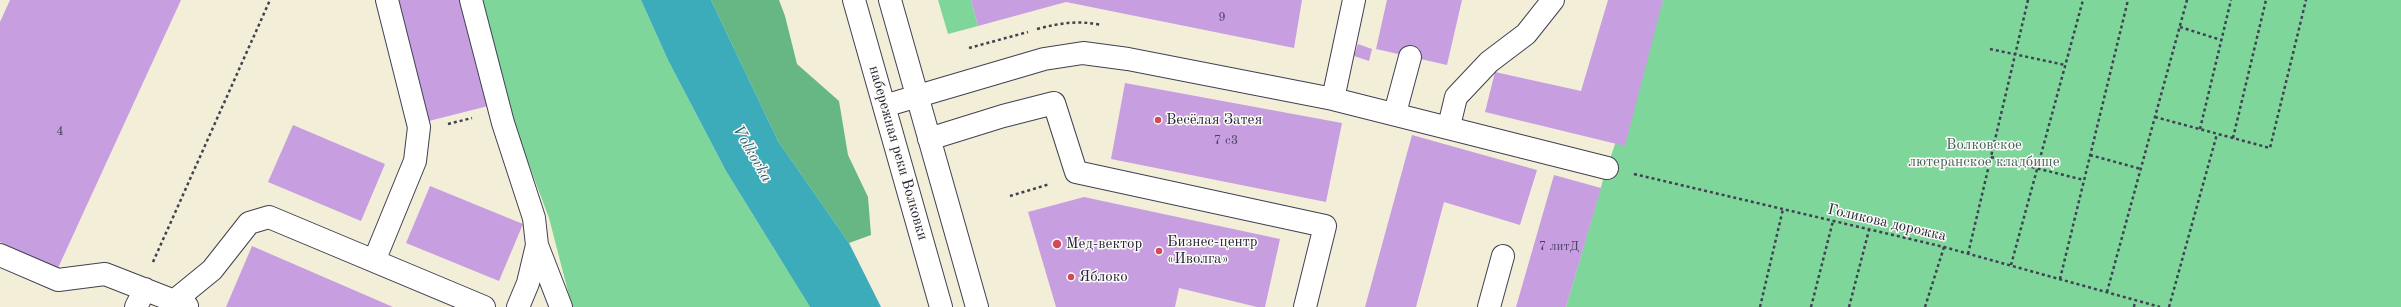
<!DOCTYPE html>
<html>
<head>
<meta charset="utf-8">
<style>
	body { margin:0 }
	canvas { display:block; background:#f2eed8 }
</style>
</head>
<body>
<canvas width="2401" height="307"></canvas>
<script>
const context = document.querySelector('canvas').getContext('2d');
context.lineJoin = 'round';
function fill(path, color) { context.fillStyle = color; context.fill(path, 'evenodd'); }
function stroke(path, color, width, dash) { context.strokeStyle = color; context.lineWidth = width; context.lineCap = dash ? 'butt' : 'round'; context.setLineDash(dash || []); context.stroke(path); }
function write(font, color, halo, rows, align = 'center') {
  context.font = font + ' "Old Standard TT",serif'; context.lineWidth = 3; context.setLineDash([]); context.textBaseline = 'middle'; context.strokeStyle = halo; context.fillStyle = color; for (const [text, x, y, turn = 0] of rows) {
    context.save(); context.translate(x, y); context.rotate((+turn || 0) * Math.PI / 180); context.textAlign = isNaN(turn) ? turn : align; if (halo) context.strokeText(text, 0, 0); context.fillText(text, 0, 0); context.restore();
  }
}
fill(new Path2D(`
	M483 0H641L668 60 726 171 810 307H572L549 218 510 114Z
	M938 0H971L978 26 948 34Z
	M1663 0H2401V307H1566L1603 180Z`), '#7ed69b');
fill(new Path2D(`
	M711 0H779L785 16 797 64 839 101 848 155 868 197 871 235 849 243 778 141Z`), '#66b783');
fill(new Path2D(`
	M641 0H711L778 141 849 243 881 307H810L726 171 668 60Z`), '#3cabba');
fill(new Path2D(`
	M10 0H181L58 268 0 242V22Z
	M393 0H460L488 106 425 122Z
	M971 0H1302L1294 48 1066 2 978 26Z
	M1387 0H1462L1447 65 1376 49Z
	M1608 0H1663L1625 146 1485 112 1495 72 1581 91Z
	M1358 44 1372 49 1369 61 1354 56Z
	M1125 83 1342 123 1326 202 1111 159Z
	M293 125 385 164 361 221 268 182Z
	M1412 135 1537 170 1520 225 1444 202 1416 307H1365Z
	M1554 175 1601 188 1566 307H1516Z
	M430 186 523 224 499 281 406 243Z
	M1084 197 1280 239 1265 307H1257L1179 288 1175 307H1056L1028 212Z
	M252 246 393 307H226Z`), '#c79fe1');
const minor = new Path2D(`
	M471 0 503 123 534 218 537 245 561 307
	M854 0 941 307
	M890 0 977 307
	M1333 99 1354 0
	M884 106 1044 59 1083 53 1128 59 1333 99 1607 168
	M1395 113 1410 57
	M1449 126 1456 97 1489 62 1526 34 1553 0
	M929 139 1003 116 1054 103 1076 172 1325 226 1305 307
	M0 255 58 280 105 274 187 306
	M374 261 415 161 419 127 387 0
	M174 301 212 270 249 223 269 217 484 307
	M136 307 145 289
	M518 307 528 283 537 245
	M1489 307 1503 256`);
stroke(minor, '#414153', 24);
stroke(new Path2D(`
	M2180 27 2221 40
	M1037 29C1060 23 1078 20 1101 25
	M969 48 1028 32
	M1990 49 2065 65
	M2155 117 2270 148 2306 0
	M448 124 472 118
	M2200 129 2231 0
	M2233 138 2266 0
	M2090 155 2141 169
	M1991 157 2084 180
	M1634 174 1944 247 2160 307
	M1010 196 1050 184
	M1968 254 2028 0
	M153 262 270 0
	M2011 265 2083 0
	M2060 279 2128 0
	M2107 292 2187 0
	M1760 307 1783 209
	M1811 307 1833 221
	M1849 307 1869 230
	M1925 307 1944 247
	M2134 307 2135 301
	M2169 307 2217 134`), '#414153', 2.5, [3, 3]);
stroke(minor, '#fff', 22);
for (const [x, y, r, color] of [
	[1158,120,4,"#d1495b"],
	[1057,244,5,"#d1495b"],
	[1159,251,4,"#d1495b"],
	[1071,277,4,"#d1495b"]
]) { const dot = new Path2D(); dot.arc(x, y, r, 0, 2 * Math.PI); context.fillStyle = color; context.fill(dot); stroke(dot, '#fdfcf7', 1.5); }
write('13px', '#4b4164', null, [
	["9",1222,18],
	["4",60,132],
	["7 с3",1226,141],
	["7 литД",1559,247]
]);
write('15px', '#22223b', '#fdfcf7', [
	["Весёлая Затея",1166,120],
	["Бизнес-центр",1167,242],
	["«Иволга»",1167,259],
	["Мед-вектор",1066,244],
	["Яблоко",1079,277]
], 'left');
write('15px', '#42615d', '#fdfcf7', [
	["Волковское",1984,145],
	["лютеранское кладбище",1984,162]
]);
write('15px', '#22223b', '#fdfcf7', [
	["набережная реки Волковки",898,153,74],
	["Голикова дорожка",1887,223,13]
]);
write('italic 16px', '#2e6074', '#fdfcf7', [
	["Volkovka",752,154,60]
]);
</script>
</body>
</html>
